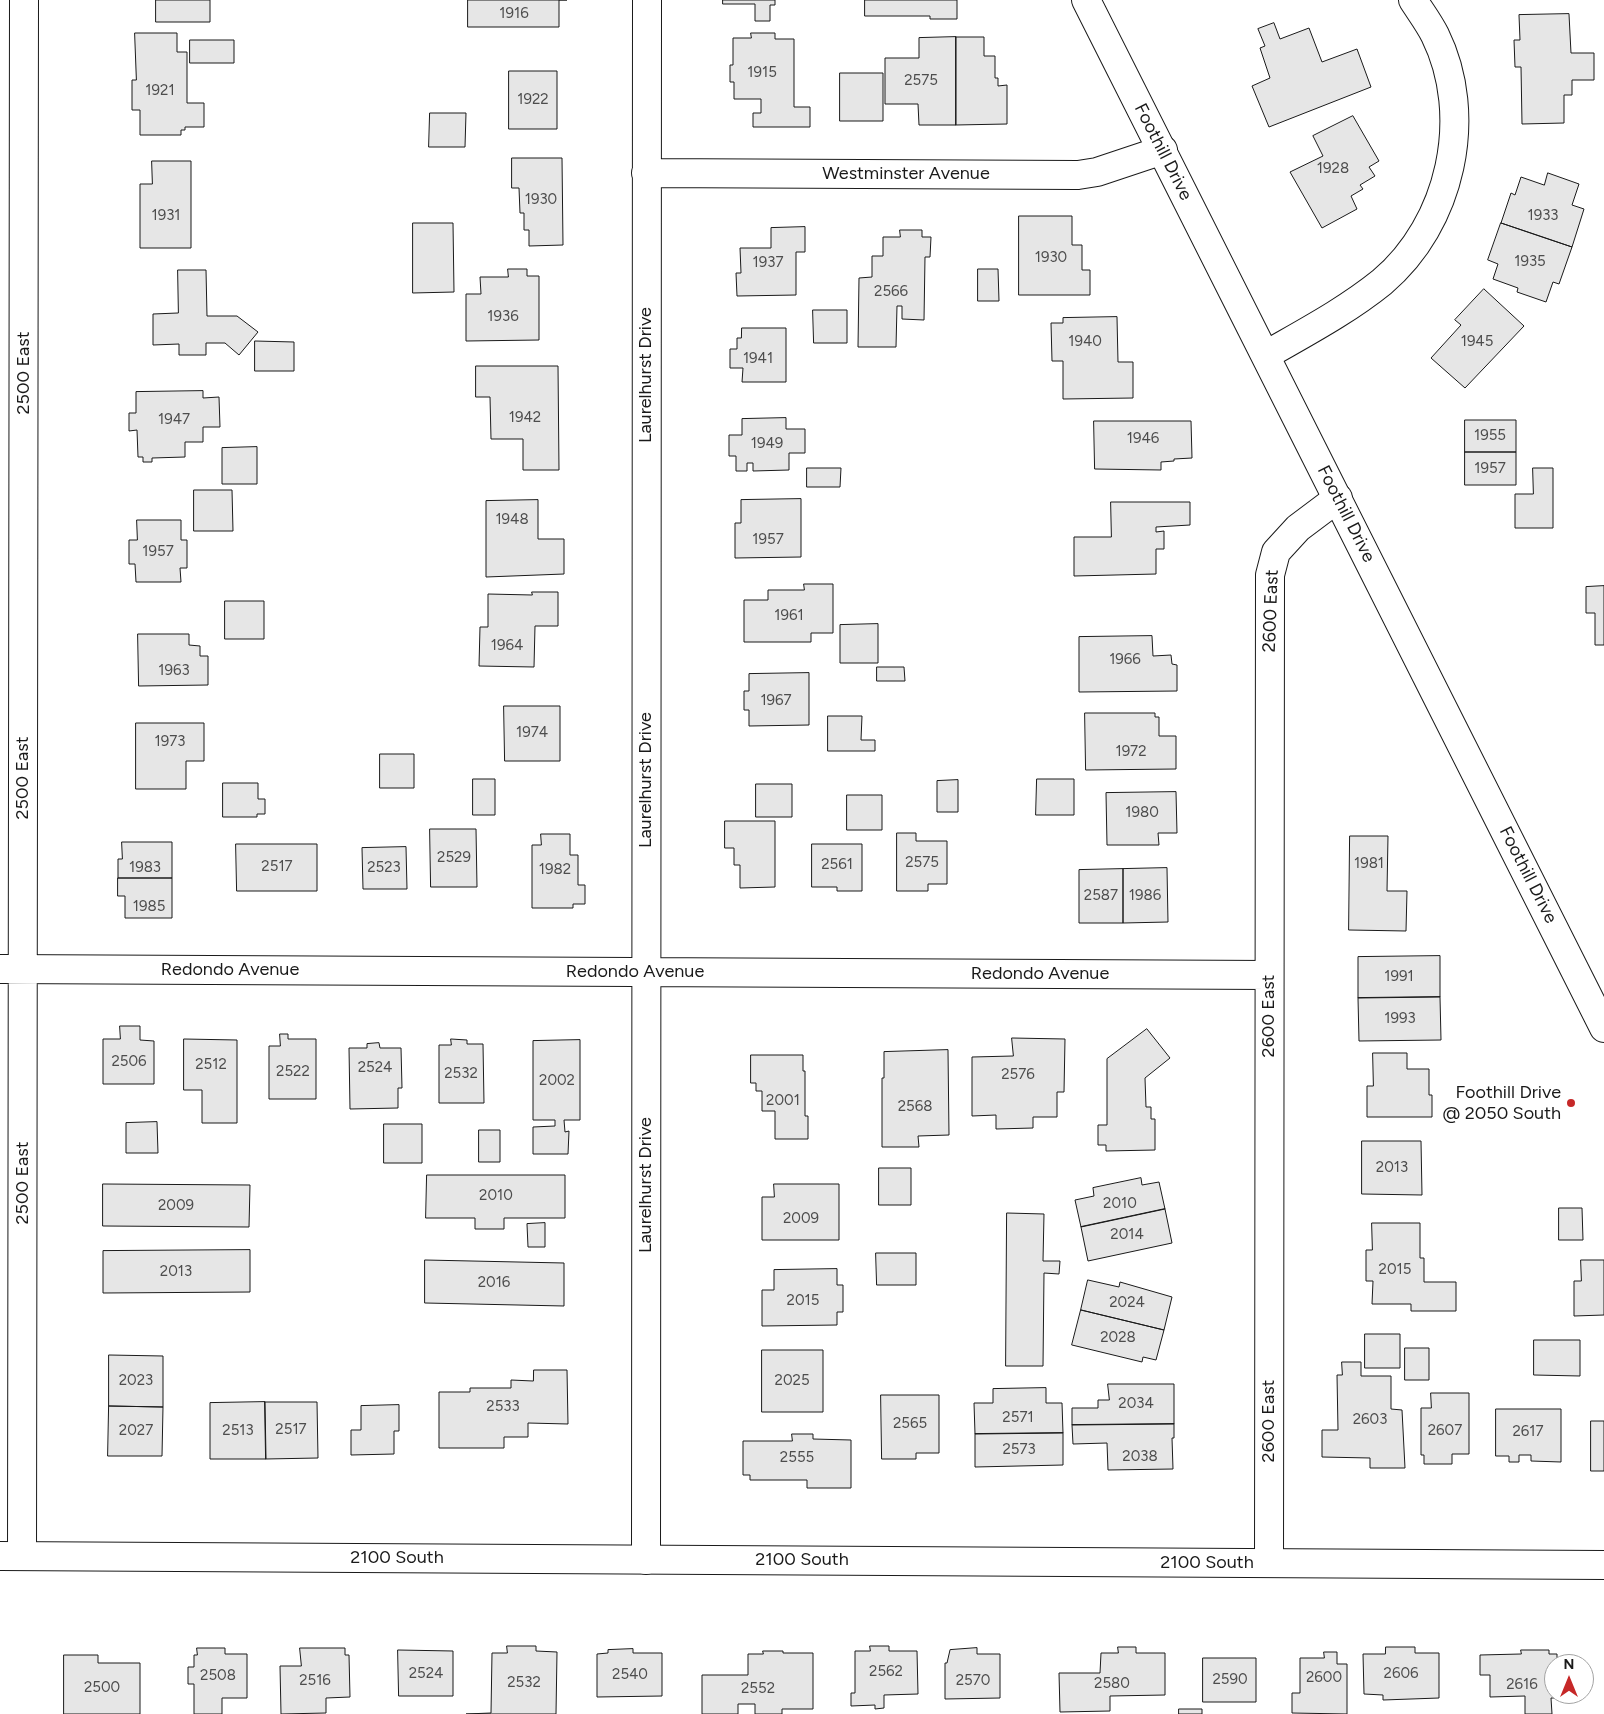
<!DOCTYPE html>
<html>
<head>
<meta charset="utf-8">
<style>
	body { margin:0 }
	#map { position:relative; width:1604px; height:1714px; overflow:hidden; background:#fff; font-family:Figtree,sans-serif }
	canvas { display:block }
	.north { position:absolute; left:1544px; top:1654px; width:50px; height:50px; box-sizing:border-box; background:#fff; border:1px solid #a3a3a3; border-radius:50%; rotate:0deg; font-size:14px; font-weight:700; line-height:20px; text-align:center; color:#1a1a1a }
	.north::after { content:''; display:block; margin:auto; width:18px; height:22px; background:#c62828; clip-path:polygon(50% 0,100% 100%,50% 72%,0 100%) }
</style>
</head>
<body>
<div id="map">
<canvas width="1604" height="1714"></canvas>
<div class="north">N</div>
</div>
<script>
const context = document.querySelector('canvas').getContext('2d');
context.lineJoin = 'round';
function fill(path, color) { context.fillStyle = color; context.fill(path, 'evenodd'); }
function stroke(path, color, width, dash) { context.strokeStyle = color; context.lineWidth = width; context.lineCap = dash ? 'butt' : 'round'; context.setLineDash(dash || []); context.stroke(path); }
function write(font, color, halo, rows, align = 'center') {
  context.font = font + ' Figtree,sans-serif'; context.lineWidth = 4; context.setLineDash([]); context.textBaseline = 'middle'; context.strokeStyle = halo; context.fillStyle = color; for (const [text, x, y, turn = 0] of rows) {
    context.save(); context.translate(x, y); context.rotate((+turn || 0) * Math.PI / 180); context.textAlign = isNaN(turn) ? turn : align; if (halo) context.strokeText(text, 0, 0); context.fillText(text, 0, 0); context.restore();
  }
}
const building = new Path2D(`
	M156 0H210V22H156Z
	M468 0H567H559V27H468Z
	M723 0H775V5H770V21H755V4H723Z
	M865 0H957V19H930V16H865Z
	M1569 14 1571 53H1594V80H1572V95H1564V123L1522 124 1521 67H1515L1514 40H1520L1519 15Z
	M1274 23 1280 39 1309 28 1322 62 1357 49 1371 87 1269 127 1252 86 1270 78 1260 48 1265 46 1258 29Z
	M135 33H177V52H187V103H204V127H185V130H181V135H140V110H132V80H136Z
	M751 33H775V39H794V107H810V127H753V113H761V99H734V82H730V65H733V38H751Z
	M956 37H984V56H995V78H998V86L1007 85V124L956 125Z
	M956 37V125H919L918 104H885V58H919V38Z
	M190 40H234V63H190Z
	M509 71H557V129H509Z
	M840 73H883V121H840Z
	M430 113H466L465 147H429Z
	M1353 116 1379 161 1369 167 1375 176 1360 185 1363 189 1351 196 1357 209 1322 228 1290 172 1323 156 1313 136Z
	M512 158H562L563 245 529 246V230H524V213H520L519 188H512Z
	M152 161H191V248H140V184H152Z
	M1548 173 1579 184 1572 205 1584 209 1572 247 1501 223 1511 193 1515 195 1521 177 1544 185Z
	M1019 216H1072V245H1082V270H1090V295H1019Z
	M413 223H453L454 292 413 293Z
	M1501 223 1572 247 1559 284 1553 282 1546 302 1517 292 1518 288 1493 279 1498 264 1488 260Z
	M805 227V252H796V295L737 296 736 273H741L740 248H771V228Z
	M900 230H922V237H931L930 257H925L924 320 902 319V306H897L896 347H858L859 278 872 277V256H883V237H900Z
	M508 269H527V276H539V340L466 341V294H481L480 277H508Z
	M978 269H998L999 301H978Z
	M178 270H206L207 316H237L258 332 239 355 225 343H206V355H179V344L153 345V314L178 313Z
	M1484 289 1524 326 1465 388 1431 358 1461 325 1455 320Z
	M813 310H847V343H814Z
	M1117 317 1118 362H1133V398L1063 399V361H1052L1051 323H1063V318Z
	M742 328H786V382H742L743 368H730V349H737V338H741Z
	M255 341 294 342V371H255Z
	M476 366H558L559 470H523V439H491L490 397H476Z
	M203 391V398L219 397 220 427H203V442H185V457L152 458V462H143V457H138L137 430 129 431V413H136V392Z
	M786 418V429H805V453H789V470L753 471V463H747V471H736V456H729V435H742V419Z
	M1465 420H1516V452H1465Z
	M1094 421H1191L1192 458 1174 459V461L1161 462V470L1095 469Z
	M257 447V484H222V448Z
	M1465 452H1516V485H1465Z
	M807 468H841L840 487H807Z
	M1533 468H1553V528H1515V494H1533Z
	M194 490H232L233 531H194Z
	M801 499V557L735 558V523H741V500Z
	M538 500V539H564V574L486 577V501Z
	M1111 502H1190V525L1156 527V532L1164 531V549H1156V574L1074 576V537H1111Z
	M137 520H181V540H187V568H180L181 582H136L135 564H129V540H137Z
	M804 584H833V633H811V642H744V600H768V590H804Z
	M1604 586V645H1595V613H1586V587Z
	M532 592H558V626H535L534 667 479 666 480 627H488V594L532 595Z
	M225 601H264V639H225Z
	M878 624V663H840V625Z
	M138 634H189V645L200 646V656H208V685L139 686Z
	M1152 636 1153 656 1171 655 1172 664 1177 665V691L1079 692V637Z
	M877 667H904L905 681H877Z
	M809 673V725L749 726V710H744V691H749V674Z
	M504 706H560V761H505Z
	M1085 713H1155V717H1159V736H1176V769L1086 770Z
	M828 716H862L861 740H875V751H828Z
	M136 723H204V761H186V789H136Z
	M380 754H414V788H380Z
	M473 779H495V815H473Z
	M1037 779H1074V815H1036Z
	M958 780V812H937V781Z
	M223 783H258V799H265V814H257V817H223Z
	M756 784H792V817H756Z
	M1176 792 1177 833H1158L1159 845H1107L1106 793Z
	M847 795H882V830H847Z
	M725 821H775V887L740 888V865H734V848H725Z
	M430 829H476L477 887H431Z
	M897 833H916V841H947V884H928V891H897Z
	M541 834H570V855H578V885H585V904H573V908H532V845H541Z
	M1350 836H1388L1387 891H1407L1406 931 1349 930Z
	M122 842H172V878H118V859H122Z
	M236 844H317V891H237Z
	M812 844H862V891H837V887H812Z
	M406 847 407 889H363L362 848Z
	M1167 868 1168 922 1123 923V869Z
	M1123 869V923H1079V870Z
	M118 878H172V918H125V896H118Z
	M1440 956V997L1358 998V957Z
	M1440 997 1441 1040 1359 1041 1358 998Z
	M120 1026H140V1040L154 1041V1084H103V1039H120Z
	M1147 1029 1170 1058 1145 1078 1146 1107H1151V1119H1155V1150L1106 1151V1145H1098V1125H1107V1059Z
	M280 1034H288V1039H316V1099H269V1046H280Z
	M1012 1038 1065 1039 1064 1092H1057V1117H1033V1128L996 1129V1115L972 1116V1057L1013 1056Z
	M184 1039 237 1040V1123H202V1090H184Z
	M451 1039 467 1040V1044H483L484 1103H439V1045H451Z
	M580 1040V1120H564L565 1132 569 1131 568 1154H533V1127L555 1126V1120H533V1041Z
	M379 1043 380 1048H401L402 1088H398V1108L350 1109 349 1048H367V1044Z
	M948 1050 949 1135 918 1136 919 1147H882V1078H884V1052Z
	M1373 1053H1407V1069H1429V1095H1432V1117H1367V1086H1373Z
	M751 1055H803V1071H805V1116H808V1139H775V1111H762V1091H756V1083H751Z
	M157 1122 158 1153H126V1123Z
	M384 1124H422V1163H384Z
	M479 1130H500V1162H479Z
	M1362 1141H1421L1422 1195 1362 1194Z
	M879 1168H911V1205H879Z
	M427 1175H565V1218H504V1229H475V1218H426Z
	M1141 1178 1142 1185 1159 1182 1165 1209 1081 1227 1075 1200 1094 1196 1093 1188Z
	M103 1184 250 1185 249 1227 103 1226Z
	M774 1184H839V1240H762V1197H774Z
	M1559 1208H1582L1583 1240H1559Z
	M1165 1209 1172 1243 1088 1261 1081 1227Z
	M1007 1213 1044 1214 1043 1261H1060L1059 1274 1044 1273 1043 1366H1006Z
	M545 1223V1247H528L527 1224Z
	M1372 1223H1420V1258H1424V1282H1456V1311H1411V1304H1372L1373 1281H1366V1250H1372Z
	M250 1250V1292L103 1293V1251Z
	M876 1253H916V1285H877Z
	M425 1260 564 1263V1306L425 1303Z
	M1581 1260H1604V1315L1574 1316V1281H1581Z
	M837 1269V1285H843V1312H837V1325L762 1326V1290H774V1270Z
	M1088 1280 1119 1287 1120 1282 1172 1297 1164 1330 1081 1310Z
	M1081 1310 1164 1330 1156 1360 1143 1357 1142 1362 1072 1345Z
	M1365 1334H1400V1368H1365Z
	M1534 1340H1580V1376L1534 1375Z
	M1405 1348H1429V1380H1405Z
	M762 1350H823V1412H762Z
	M109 1355 163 1356V1407L109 1406Z
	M1342 1362H1361V1376H1391V1409L1402 1410 1405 1468H1370V1458L1322 1457V1430H1338L1337 1375H1342Z
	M534 1370H567L568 1424 528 1423V1437H504V1448H439V1392H470V1388H511V1380L533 1381Z
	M1108 1384H1174V1424L1072 1425V1408H1098V1400H1109Z
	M1046 1388V1403H1062L1063 1433 975 1434 974 1403H993V1389Z
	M1431 1393H1469V1454H1452V1464H1424V1455H1421V1408H1431Z
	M881 1395H939V1453H916V1459H882Z
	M265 1402H317L318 1458 266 1459Z
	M265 1402 266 1459H210V1403Z
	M399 1405V1431H394V1454L351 1455V1430H361V1406Z
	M109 1406 163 1407 162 1456H108Z
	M1496 1409H1561V1462L1531 1461V1455H1519V1462H1509V1456H1496Z
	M1591 1421H1604V1471H1591Z
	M1174 1424V1438H1172L1173 1469 1108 1470 1107 1443 1073 1444 1072 1425Z
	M1063 1433V1465L975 1467V1434Z
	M792 1434H813V1439L851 1440V1488H807V1480H750V1475H743V1441H792Z
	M507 1646H536V1651L557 1652 556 1714H466L491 1713 492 1653H507Z
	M870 1646H889V1651H917L918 1694 884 1695V1708L875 1709V1705L851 1706V1693H855V1651H870Z
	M1118 1647H1136V1653H1165V1695L1110 1696V1711L1060 1712 1059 1673H1100L1101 1653H1118Z
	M1386 1647H1415V1653H1439V1698L1383 1700V1695L1364 1694 1363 1654H1385Z
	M197 1648H225V1654H247V1698H222V1714H194V1684H188V1667H194V1655H197Z
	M300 1648H345V1655H349L350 1697 326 1698V1713L281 1714 280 1666H301Z
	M977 1648V1654H1000V1698L945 1699V1663H947L950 1650Z
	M633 1649V1653H662V1696L597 1697V1654L608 1653V1650Z
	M398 1650 453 1651V1696H399Z
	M1521 1650H1549V1654H1557V1664H1554V1694H1558V1698H1551L1552 1714H1525V1696L1490 1697V1675H1480V1655L1521 1654Z
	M763 1651H783V1653H813V1709H782V1714H755V1704H738V1714H702V1675H748V1654H763Z
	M1324 1652H1337V1664H1347V1714L1292 1713V1693H1300V1658H1324Z
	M64 1655H98V1663H140V1714H64Z
	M1203 1658H1256V1702H1203Z
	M1179 1709H1202V1714H1179Z`);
fill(building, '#e6e6e6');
stroke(building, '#1a1a1a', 1);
const minor = new Path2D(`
	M646 173 1078 175 1097 172 1163 150
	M1266 355C1306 332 1346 311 1382 282 1451 224 1475 116 1435 35 1429 23 1420 11 1413 0
	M0 969 1269 975
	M22 1556 24 0
	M646 1560 647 0
	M1269 1563 1270 575 1276 552 1298 528 1338 498`);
const tertiary = new Path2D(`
	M0 1556 1604 1565`);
const primary = new Path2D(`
	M1086 0 1604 1028`);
stroke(minor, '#1a1a1a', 30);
stroke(tertiary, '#1a1a1a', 30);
stroke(primary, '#1a1a1a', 30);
stroke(minor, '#fff', 28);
stroke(tertiary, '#fff', 28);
stroke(primary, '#fff', 28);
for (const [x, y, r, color] of [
	[1571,1103,5,"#c62828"]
]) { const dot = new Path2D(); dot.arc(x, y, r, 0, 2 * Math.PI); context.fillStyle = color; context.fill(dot); stroke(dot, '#fff', 2); }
write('15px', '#4d4d4d', null, [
	["1916",514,14],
	["1915",762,73],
	["2575",921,81],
	["1921",160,91],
	["1922",533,100],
	["1928",1333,169],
	["1930",541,200],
	["1931",166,216],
	["1933",1543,216],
	["1930",1051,258],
	["1935",1530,262],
	["1937",768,263],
	["2566",891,292],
	["1936",503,317],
	["1940",1085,342],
	["1945",1477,342],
	["1941",758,359],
	["1942",525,418],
	["1947",174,420],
	["1955",1490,436],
	["1946",1143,439],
	["1949",767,444],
	["1957",1490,469],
	["1948",512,520],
	["1957",768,540],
	["1957",158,552],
	["1961",789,616],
	["1964",507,646],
	["1966",1125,660],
	["1963",174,671],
	["1967",776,701],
	["1974",532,733],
	["1973",170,742],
	["1972",1131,752],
	["1980",1142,813],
	["2529",454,858],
	["2575",922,863],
	["1981",1369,864],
	["2561",837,865],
	["2517",277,867],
	["1983",145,868],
	["2523",384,868],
	["1982",555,870],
	["2587",1101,896],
	["1986",1145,896],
	["1985",149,907],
	["1991",1399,977],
	["1993",1400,1019],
	["2506",129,1062],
	["2512",211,1065],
	["2524",375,1068],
	["2522",293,1072],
	["2532",461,1074],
	["2576",1018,1075],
	["2002",557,1081],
	["2001",783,1101],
	["2568",915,1107],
	["2013",1392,1168],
	["2010",496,1196],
	["2010",1120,1204],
	["2009",176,1206],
	["2009",801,1219],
	["2014",1127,1235],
	["2015",1395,1270],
	["2013",176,1272],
	["2016",494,1283],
	["2015",803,1301],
	["2024",1127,1303],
	["2028",1118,1338],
	["2023",136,1381],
	["2025",792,1381],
	["2034",1136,1404],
	["2533",503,1407],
	["2571",1018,1418],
	["2603",1370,1420],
	["2565",910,1424],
	["2517",291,1430],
	["2027",136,1431],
	["2513",238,1431],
	["2607",1445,1431],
	["2617",1528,1432],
	["2573",1019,1450],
	["2038",1140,1457],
	["2555",797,1458],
	["2562",886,1672],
	["2524",426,1674],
	["2606",1401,1674],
	["2540",630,1675],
	["2508",218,1676],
	["2600",1324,1678],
	["2590",1230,1680],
	["2516",315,1681],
	["2570",973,1681],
	["2532",524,1683],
	["2580",1112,1684],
	["2616",1522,1685],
	["2500",102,1688],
	["2552",758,1689]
]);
write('18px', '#1a1a1a', '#fff', [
	["Foothill Drive",1163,152,63],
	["Westminster Avenue",906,174],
	["2500 East",24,373,-90],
	["Laurelhurst Drive",646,375,-90],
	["Foothill Drive",1346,514,63],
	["2600 East",1271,611,-88],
	["2500 East",23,778,-90],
	["Laurelhurst Drive",646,780,-90],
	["Foothill Drive",1528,875,63],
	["Redondo Avenue",230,970],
	["Redondo Avenue",635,972],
	["Redondo Avenue",1040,974],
	["2600 East",1269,1016,-90],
	["2500 East",23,1183,-90],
	["Laurelhurst Drive",646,1185,-90],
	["2600 East",1269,1421,-90],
	["2100 South",397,1558],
	["2100 South",802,1560],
	["2100 South",1207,1563]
]);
write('18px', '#1a1a1a', '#fff', [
	["Foothill Drive",1561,1093],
	["@ 2050 South",1561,1114]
], 'right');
</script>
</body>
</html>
